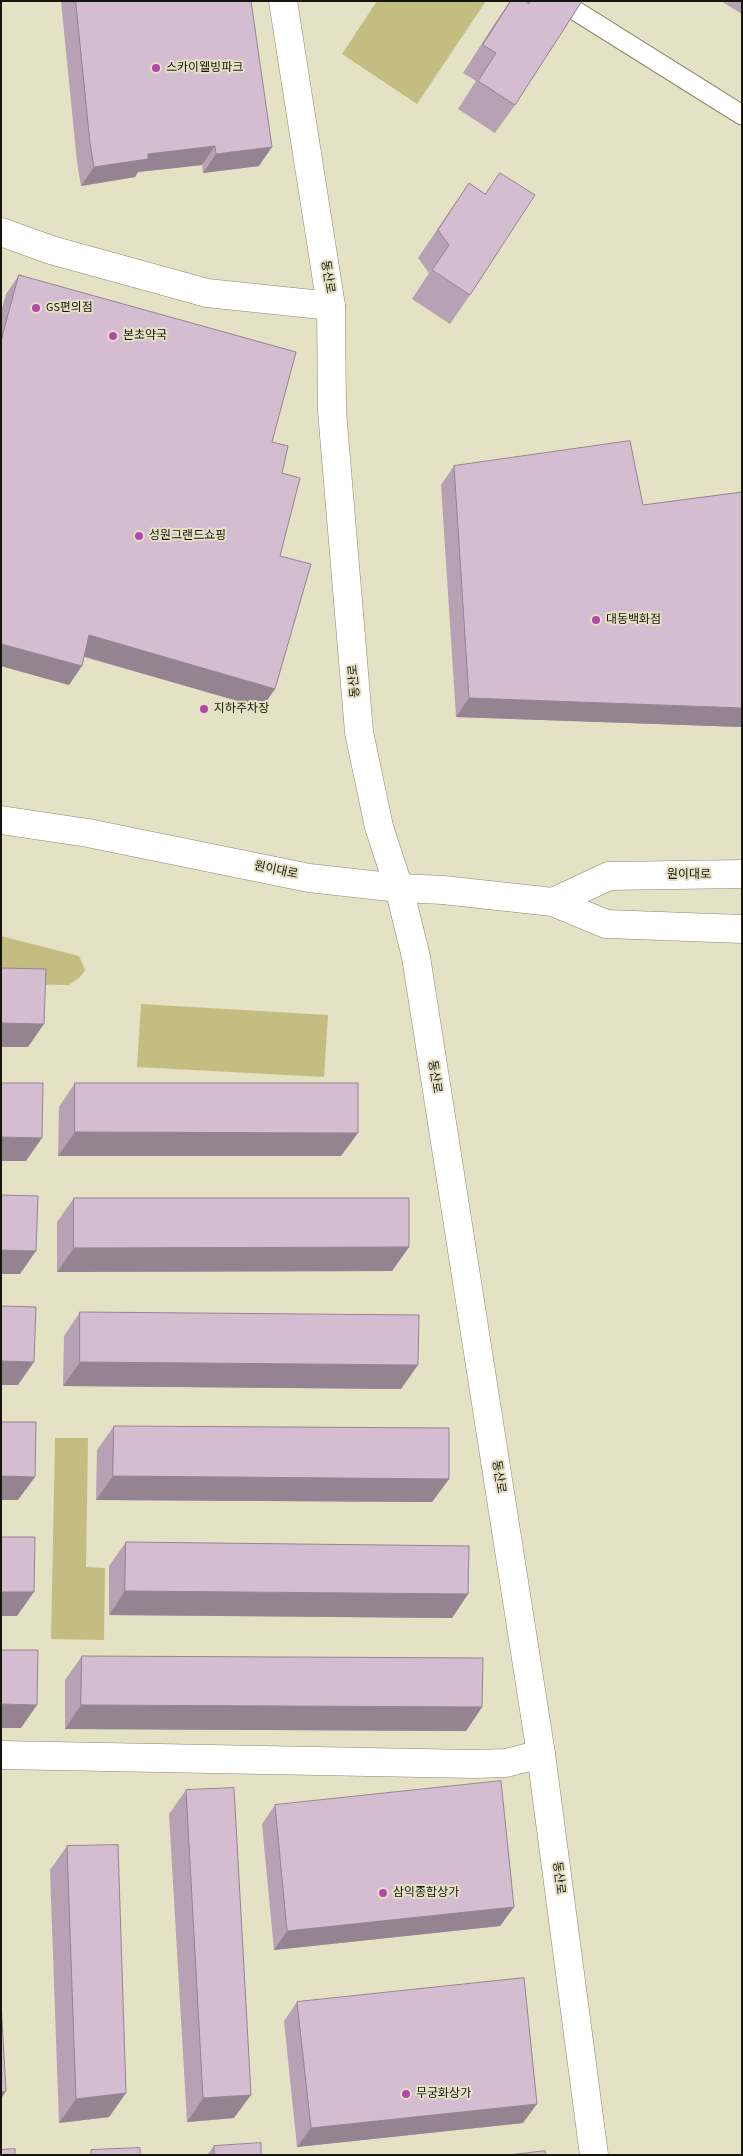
<!DOCTYPE html>
<html>
<head>
<meta charset="utf-8">
<style>
	body { margin:0 }
	#map { position:relative; width:743px; height:2156px; overflow:hidden; background:#e4e1c4; font-family:"Source Sans 3",sans-serif }
	canvas { display:block }
	.frame { position:absolute; inset:0; border:2px solid #16150b; pointer-events:none }
</style>
</head>
<body>
<div id="map">
<canvas width="743" height="2156"></canvas>
<div class="frame"></div>
</div>
<script>
const context = document.querySelector('canvas').getContext('2d');
context.lineJoin = 'round';
function fill(path, color) { context.fillStyle = color; context.fill(path, 'evenodd'); }
function stroke(path, color, width, dash) { context.strokeStyle = color; context.lineWidth = width; context.lineCap = dash ? 'butt' : 'round'; context.setLineDash(dash || []); context.stroke(path); }
function write(font, color, halo, rows, align = 'center') {
  context.font = font + ' "Source Sans 3","Noto Sans KR",sans-serif'; context.lineWidth = 4; context.setLineDash([]); context.textBaseline = 'middle'; context.strokeStyle = halo; context.fillStyle = color; for (const [text, x, y, turn = 0] of rows) {
    context.save(); context.translate(x, y); context.rotate((+turn || 0) * Math.PI / 180); context.textAlign = isNaN(turn) ? turn : align; if (halo) context.strokeText(text, 0, 0); context.fillText(text, 0, 0); context.restore();
  }
}
fill(new Path2D(`
	M377 1H486L417 104 342 54Z
	M1 936 79 956 85 970 80 977 69 985 1 984Z
	M141 1004 328 1015 324 1077 137 1067Z
	M55 1438H88L86 1567 105 1568 104 1640 51 1639Z`), '#c4bd81');
const service = new Path2D(`
	M560 1 742 115`);
const minor = new Path2D(`
	M1 232 51 250 207 293 331 306
	M1 1755 473 1764 506 1763 541 1754`);
const secondary = new Path2D(`
	M283 1 331 306 332 411 359 732 379 827 399 888 416 957 541 1754 594 2155`);
const primary = new Path2D(`
	M1 820 88 833 309 878 399 888 443 890 553 902 606 924 742 929
	M553 902 609 876 742 874`);
stroke(service, '#8a876c', 21);
stroke(minor, '#8a876c', 29);
stroke(secondary, '#8a876c', 29);
stroke(primary, '#8a876c', 29);
stroke(service, '#fff', 19);
stroke(minor, '#fff', 28);
stroke(secondary, '#fff', 28);
stroke(primary, '#fff', 28);
fill(new Path2D(`
	M61 1H251L259 166 203 173 202 165 138 172 135 177 81 186 77 162Z
	M510 1 528 3 529 1H582L515 105 495 133 458 109 476 81 463 73 495 23Z
	M721 1H742V14Z
	M500 173 470 295 450 324 412 299 429 273 418 258 449 212 469 183 485 194Z
	M19 275 272 442 282 473 280 556 262 708 84 657 69 685 1 666V312L6 294Z
	M454 466 643 505 742 492V727L456 717 441 485Z
	M75 1083 341 1156H58L59 1107Z
	M74 1198 409 1247 392 1271 57 1272V1222Z
	M80 1312 401 1389 63 1386 64 1336Z
	M114 1426 449 1479 432 1502 96 1500 97 1450Z
	M126 1542 468 1594 452 1618 109 1615V1566Z
	M82 1656 482 1707 466 1731 65 1729V1680Z
	M186 1790 234 2118 187 2122 169 1814Z
	M275 1805 514 1907 500 1926 274 1950 262 1824Z
	M67 1846 126 2093 109 2117 59 2123 50 1870Z
	M297 2002 523 2123 297 2147 284 2021Z
	M214 2146 261 2155H207Z`), '#b6a2b4');
fill(new Path2D(`
	M215 146 202 165 138 172 135 177 81 186 94 167 148 154Z
	M272 147 259 166 203 173 216 154Z
	M89 635 275 689 262 708 76 654Z
	M1 644 82 666 69 685 1 666Z
	M469 698 742 708V727L456 717Z
	M1 1023 44 1024 28 1047H1Z
	M75 1132 358 1133 341 1156H58Z
	M1 1137 42 1138 26 1161H1Z
	M409 1247 392 1271 57 1272 74 1248Z
	M1 1250 36 1251 20 1274H1Z
	M1 1361 34 1362 18 1385H1Z
	M80 1362 418 1365 401 1389 63 1386Z
	M1 1476 35 1477 18 1500H1Z
	M113 1476 449 1479 432 1502 96 1500Z
	M125 1591 468 1594 452 1618 109 1615Z
	M1 1592H34L17 1616H1Z
	M1 1704 37 1705 21 1728H1Z
	M81 1705 482 1707 466 1731 65 1729Z
	M514 1907 500 1926 274 1950 287 1931Z
	M6 2091 1 2099V2092Z
	M126 2093 109 2117 59 2123 76 2099Z
	M251 2095 234 2118 187 2122 203 2098Z
	M537 2104 523 2123 297 2147 311 2128Z`), '#948492');
const building = new Path2D(`
	M76 1H251L272 147 216 154 215 146 148 154V159L94 167 90 143Z
	M511 1H525L529 4 530 1H582L515 105 478 81 496 53 483 45Z
	M500 173 535 195 470 295 432 270 449 245 438 230 469 183 485 194Z
	M19 275 296 352 272 442 288 446 282 473 300 478 280 556 311 564 275 689 89 635 82 666 1 644V341Z
	M630 441 643 505 742 492V708L469 698 454 466Z
	M1 968 46 969 44 1024 1 1023Z
	M1 1083H43L42 1138 1 1137Z
	M75 1083H358V1133L75 1132Z
	M1 1195 38 1196 36 1251 1 1250Z
	M74 1198H409V1247L74 1248Z
	M1 1306 36 1307 34 1362 1 1361Z
	M80 1312 419 1315 418 1365 80 1362Z
	M1 1422H36L35 1477 1 1476Z
	M114 1426 449 1428V1479L113 1476Z
	M1 1537H35L34 1592H1Z
	M126 1542 469 1546 468 1594 125 1591Z
	M1 1650H38L37 1705 1 1704Z
	M82 1656 483 1658 482 1707 81 1705Z
	M501 1781 514 1907 287 1931 275 1805Z
	M234 1788 251 2095 203 2098 186 1790Z
	M118 1845 126 2093 76 2099 67 1846Z
	M524 1978 537 2104 311 2128 297 2002Z
	M1 2002 6 2091 1 2092Z
	M261 2143V2155H214V2146Z
	M140 2148V2155H91V2150Z
	M15 2149V2155H1V2150Z
	M545 2151 546 2155H510Z`);
fill(building, '#d4bcd1');
stroke(building, '#948492', 1);
for (const [x, y, r, color] of [
	[156,68,5,"#b148aa"],
	[36,308,5,"#b148aa"],
	[113,336,5,"#b148aa"],
	[139,536,5,"#b148aa"],
	[596,620,5,"#b148aa"],
	[204,709,5,"#b148aa"],
	[383,1893,5,"#b148aa"],
	[406,2094,5,"#b148aa"]
]) { const dot = new Path2D(); dot.arc(x, y, r, 0, 2 * Math.PI); context.fillStyle = color; context.fill(dot); stroke(dot, '#e4e1c4', 2); }
write('12px', '#16150b', '#e4e1c4', [
	["스카이웰빙파크",166,68],
	["GS편의점",46,308],
	["본초약국",123,336],
	["성원그랜드쇼핑",149,536],
	["대동백화점",606,620],
	["지하주차장",214,709],
	["삼익종합상가",393,1893],
	["무궁화상가",416,2094]
], 'left');
write('12px', '#16150b', '#e4e1c4', [
	["동산로",327,277,81],
	["동산로",355,681,-95],
	["원이대로",276,871,12],
	["원이대로",689,875],
	["동산로",434,1077,81],
	["동산로",498,1477,81],
	["동산로",558,1878,83]
]);
</script>
</body>
</html>
